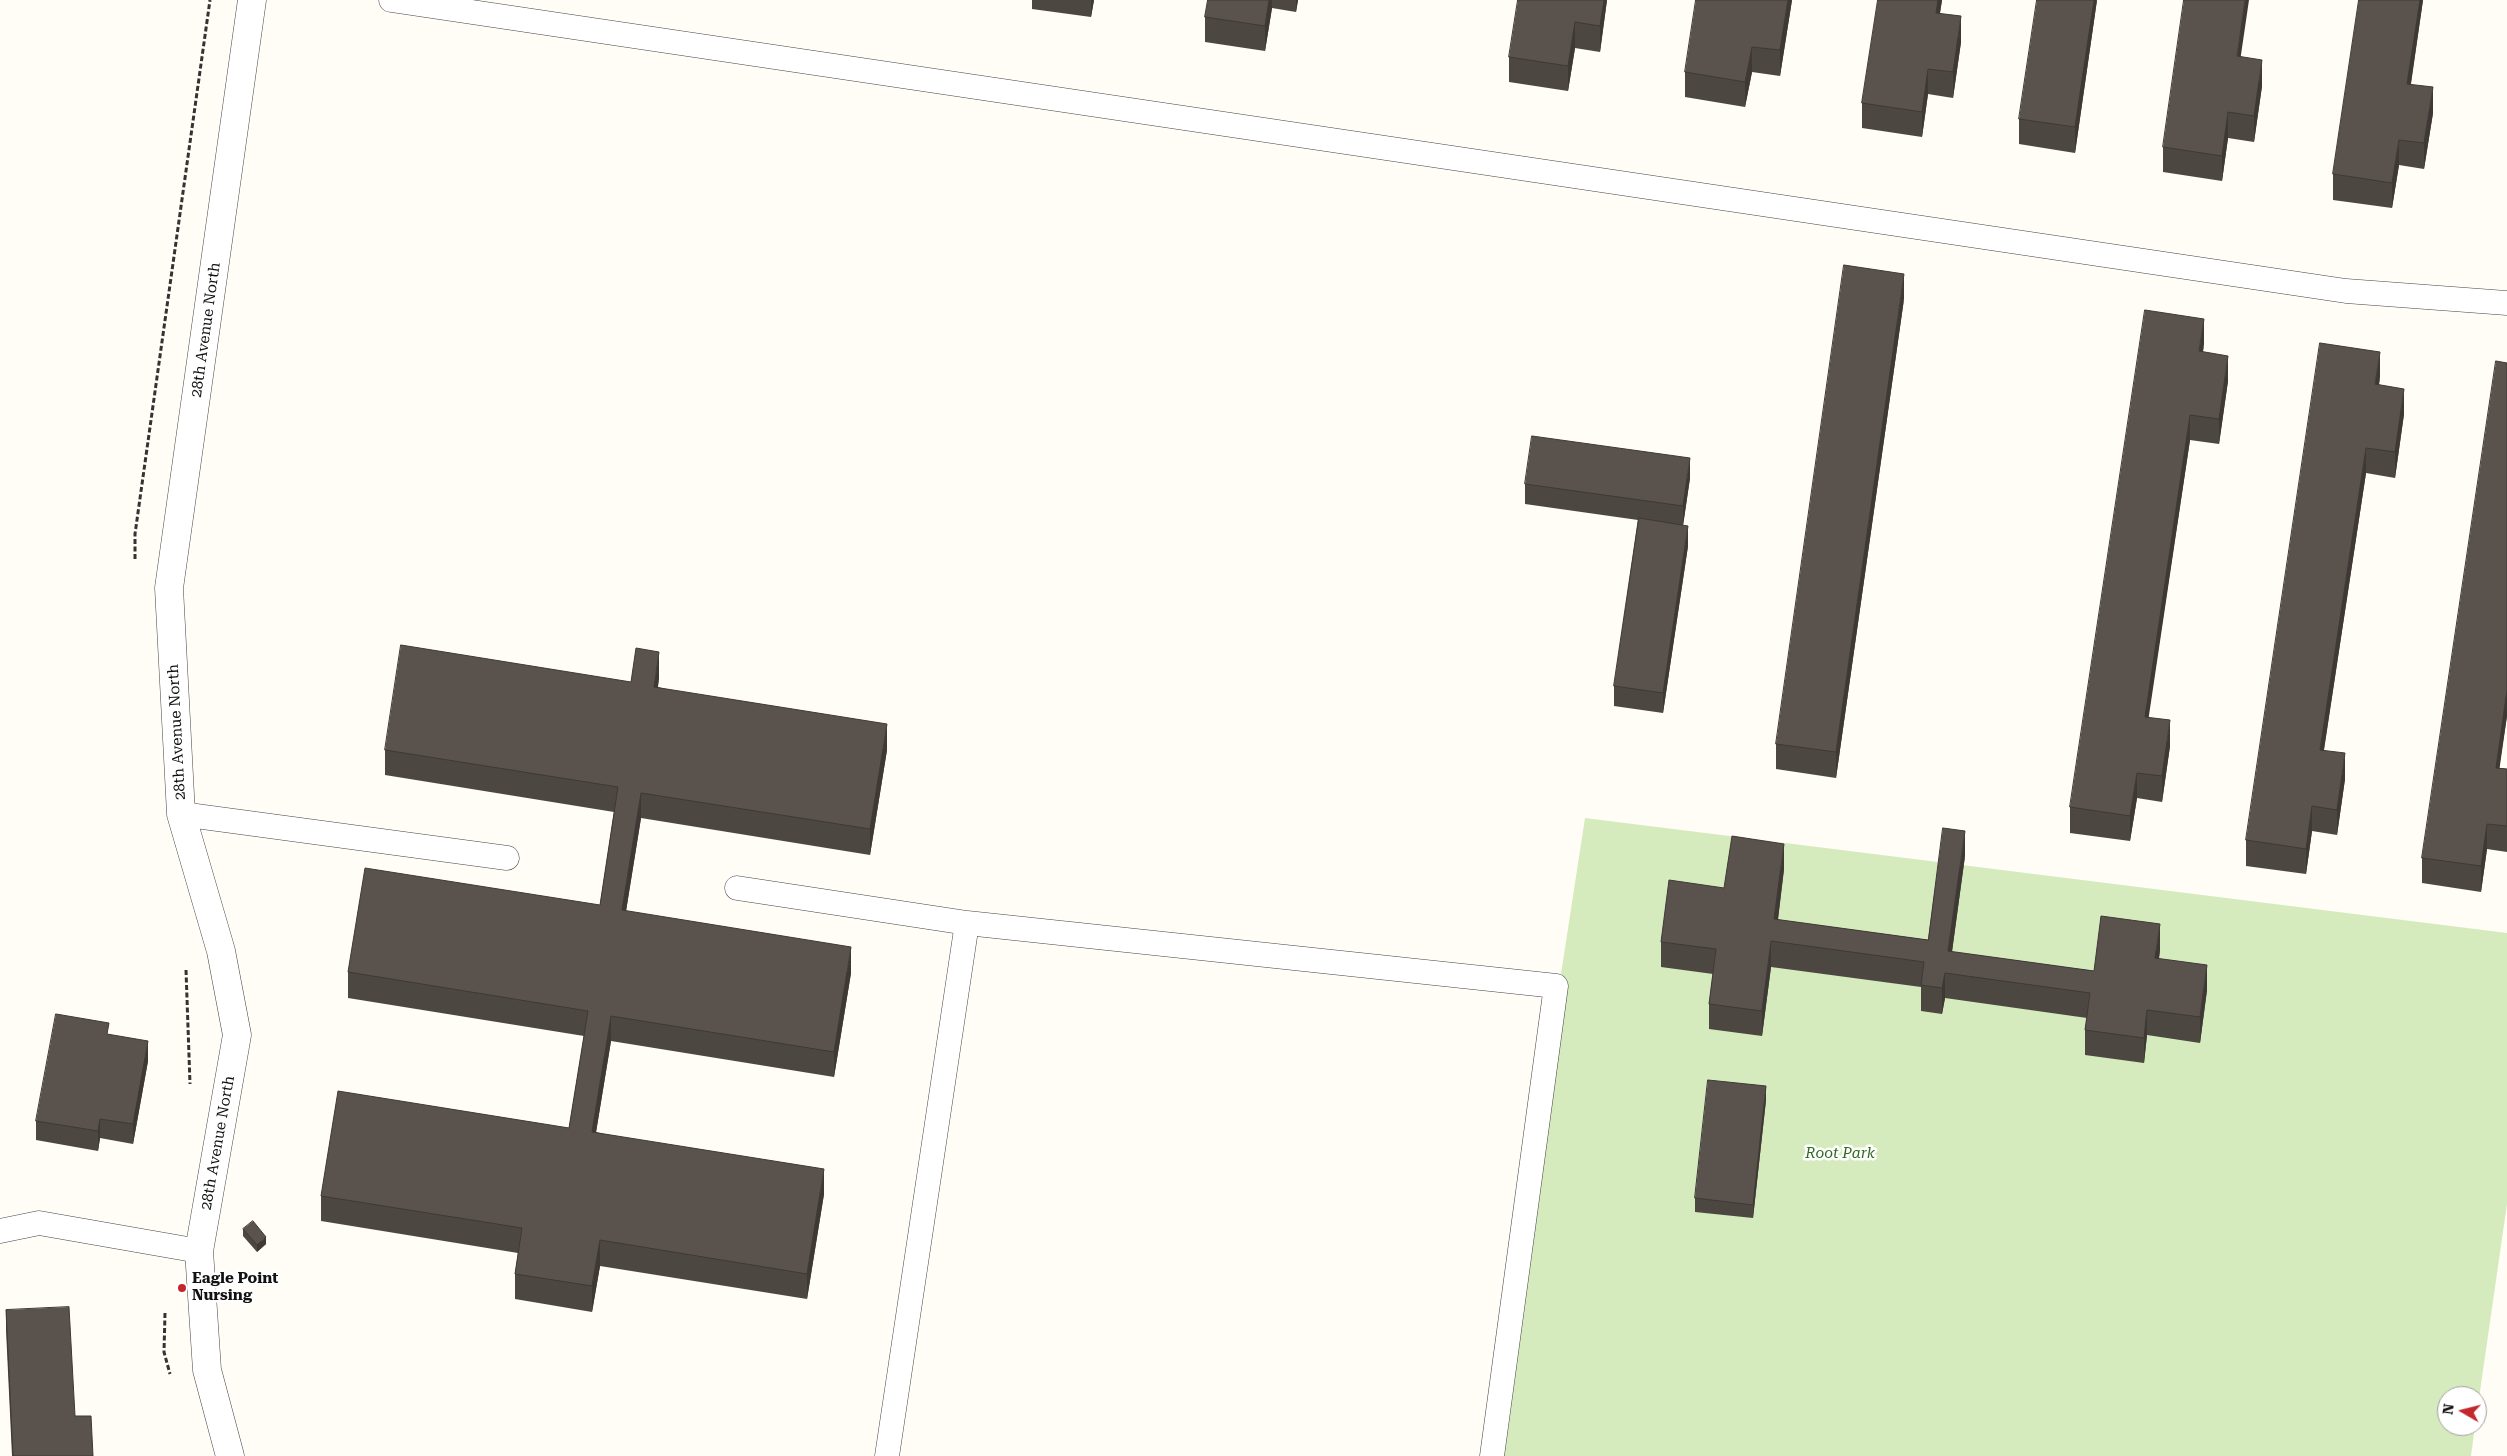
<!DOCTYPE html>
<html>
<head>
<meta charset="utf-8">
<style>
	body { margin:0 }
	#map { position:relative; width:2507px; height:1456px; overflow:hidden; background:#fffdf5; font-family:"Roboto Serif",serif }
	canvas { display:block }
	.north { position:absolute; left:2437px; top:1386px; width:50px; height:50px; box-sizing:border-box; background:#fff; border:1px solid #a0a0a0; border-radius:50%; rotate:278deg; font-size:14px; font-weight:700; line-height:20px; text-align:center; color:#111 }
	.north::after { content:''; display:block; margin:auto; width:18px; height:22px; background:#c4262e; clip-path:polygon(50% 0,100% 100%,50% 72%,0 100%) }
</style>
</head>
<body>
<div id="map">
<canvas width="2507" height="1456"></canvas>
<div class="north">N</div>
</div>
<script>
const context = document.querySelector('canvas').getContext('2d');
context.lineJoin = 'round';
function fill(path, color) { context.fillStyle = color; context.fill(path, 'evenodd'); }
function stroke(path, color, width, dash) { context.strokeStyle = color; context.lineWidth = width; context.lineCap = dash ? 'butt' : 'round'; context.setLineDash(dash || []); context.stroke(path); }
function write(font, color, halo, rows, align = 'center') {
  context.font = font + ' "Roboto Serif",serif'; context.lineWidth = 5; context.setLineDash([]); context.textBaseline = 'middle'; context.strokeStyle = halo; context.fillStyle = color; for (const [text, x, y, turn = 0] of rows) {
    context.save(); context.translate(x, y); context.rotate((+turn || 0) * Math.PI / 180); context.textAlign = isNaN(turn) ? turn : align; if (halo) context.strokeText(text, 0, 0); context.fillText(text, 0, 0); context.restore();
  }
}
fill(new Path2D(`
	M1585 818 2507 933V1204L2477 1412V1396H2447V1426H2475L2471 1456H1487Z`), '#d5ebbd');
const service = new Path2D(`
	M391 0 2346 291 2507 303
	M181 814 507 858
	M737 888 967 923 1556 986 1492 1456
	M0 1231 39 1223 199 1251
	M887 1456 967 923`);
const minor = new Path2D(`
	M230 1456 207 1370 199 1251 237 1035 221 951 181 814 169 588 252 0`);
stroke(service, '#444', 25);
stroke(minor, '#444', 29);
stroke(new Path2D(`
	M135 559V534L210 0
	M186 970 190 1084
	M165 1313 164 1352 170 1374`), '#333', 3, [5, 2.5]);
stroke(service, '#fff', 24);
stroke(minor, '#fff', 28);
fill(new Path2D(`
	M1032 0H1094L1091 17 1032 9Z
	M1208 0H1298L1296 12 1272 8 1265 51 1205 42V17Z
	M1607 0 1600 52 1575 48 1568 91 1509 82V57Z
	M1792 0 1780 76 1752 72 1745 107 1685 97V72Z
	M1878 0H1942L1940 13 1961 42 1953 98 1928 94 1922 137 1862 128V103Z
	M2097 0 2075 153 2019 144V119Z
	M2359 0H2423L2411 84 2433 113 2424 169 2399 165 2392 208 2333 200V174Z
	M2240 57 2262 86 2254 142 2228 138 2222 181 2163 172V147Z
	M1904 299 1836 778 1776 769V744Z
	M2204 344 2203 352 2228 381 2219 444 2190 440 2148 717 2170 746 2162 802 2137 798 2130 841 2070 833V807Z
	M2507 363V716L2499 768 2507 769V852L2487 849 2481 892 2422 883V858Z
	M2380 377 2379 385 2404 414 2395 478 2366 473 2324 750 2345 779 2337 835 2312 831 2306 874 2246 866V840Z
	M1690 478 1683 525 1688 546 1663 713 1614 706V686L1638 520 1525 504V484Z
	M659 678 658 687 887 750 870 855 641 818 626 911 851 973 834 1077 611 1041 596 1132 824 1194 807 1299 600 1266 592 1312 515 1299V1274L518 1253 321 1221V1196L569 1128 584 1036 348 998V972L600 905 614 812 385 775V750L631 682Z
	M1965 856 1952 952 2094 971 2160 950 2159 959 2207 990 2200 1043 2147 1035 2144 1063 2085 1055V1030L2087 1018 1945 998 1942 1014 1921 1011V987L1771 967 1762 1036 1709 1029V1004L1713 974 1661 967V942L1724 888 1784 869 1778 920 1928 940Z
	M109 1034 148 1061 133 1144 100 1138 98 1151 36 1140V1121Z
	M1766 1100 1753 1218 1695 1212V1198Z
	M243 1229 266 1244 257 1252 243 1236Z
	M6 1310 75 1416 93 1456H12L6 1330Z`), '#4d4742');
fill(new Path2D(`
	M1091 0H1094L1091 17Z
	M1269 0H1272V8L1265 51V26Z
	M1296 0H1298L1296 12Z
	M1604 0H1607L1600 52V26Z
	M1788 0H1792L1780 76V50Z
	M1938 0H1942L1936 38V13Z
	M2094 0H2097L2075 153V127Z
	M2245 0H2249L2237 82V56Z
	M2420 0H2423L2407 109V84Z
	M1961 16V42L1953 98V72Z
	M1575 22V48L1568 91V66Z
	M1752 47V72L1745 107V82Z
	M2262 60V86L2254 142V116Z
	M1928 69V94L1922 137V112Z
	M2433 87V113L2424 169V143Z
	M2228 112V138L2222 181V156Z
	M2399 140V165L2392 208V183Z
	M1904 274V299L1836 778V752Z
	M2204 319V344L2199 377V351Z
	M2380 352V377L2375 410V384Z
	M2228 356V381L2219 444V419Z
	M2404 389V414L2395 478V452Z
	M2190 415V440L2145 742V717Z
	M2366 448V473L2320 775V750Z
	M1690 458V478L1683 526V506Z
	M1688 526V546L1663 713V693Z
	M659 652V678L654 712V687Z
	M2507 690V716L2496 793V768Z
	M2170 720V746L2162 802V776Z
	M887 724V750L870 855V829Z
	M2345 753V779L2337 835V810Z
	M2137 773V798L2130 841V816Z
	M641 793V818L622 936V910Z
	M2312 806V831L2306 874V849Z
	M2487 824V849L2481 892V866Z
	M1965 831V856L1949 973 1948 951Z
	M1784 844V869L1775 942 1774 919Z
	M2160 924V950L2155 984V958Z
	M1771 941V967L1762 1036V1011Z
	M851 947V973L834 1077V1052Z
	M2207 965V990L2200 1043V1017Z
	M1945 973V998L1942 1014V988Z
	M2147 1010V1035L2144 1063V1038Z
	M611 1016V1041L592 1157V1132Z
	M148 1041V1061L133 1144V1124Z
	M1766 1086V1100L1753 1218V1205Z
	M100 1119V1138L98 1151V1131Z
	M824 1169V1194L807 1299V1274Z
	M266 1237V1244L257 1252V1245Z
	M600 1240V1266L592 1312V1286Z`), '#3f3936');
const building = new Path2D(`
	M1208 0H1269L1265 26 1205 17Z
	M1518 0H1604L1600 26 1575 22 1568 66 1509 57Z
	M1696 0H1788L1780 50 1752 47 1745 82 1685 72Z
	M1878 0H1938L1936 13 1961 16 1953 72 1928 69 1922 112 1862 103Z
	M2037 0H2094L2075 127 2019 119Z
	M2184 0H2245L2237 56 2262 60 2254 116 2228 112 2222 156 2163 147Z
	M2359 0H2420L2407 84 2433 87 2424 143 2399 140 2392 183 2333 174Z
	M1844 265 1904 274 1836 752 1776 744Z
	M2145 310 2204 319 2199 351 2228 356 2219 419 2190 415 2145 717 2170 720 2162 776 2137 773 2130 816 2070 807Z
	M2320 343 2380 352 2375 384 2404 389 2395 452 2366 448 2320 750 2345 753 2337 810 2312 806 2306 849 2246 840Z
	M2496 361 2507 363V690L2496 768 2507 769V826L2487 824 2481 866 2422 858Z
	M1532 436 1690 458 1683 506 1525 484Z
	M1639 518 1688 526 1663 693 1614 686Z
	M401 645 631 682 636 648 659 652 654 687 887 724 870 829 641 793 622 910 851 947 834 1052 611 1016 592 1132 824 1169 807 1274 600 1240 592 1286 515 1274 522 1228 321 1196 338 1091 569 1128 588 1011 348 972 365 868 600 905 618 787 385 750Z
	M1943 828 1965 831 1948 951 2094 971 2101 916 2160 924 2155 958 2207 965 2200 1017 2147 1010 2144 1038 2085 1030 2090 993 1945 973 1942 988 1921 985 1924 962 1771 941 1762 1011 1709 1004 1716 949 1661 942 1669 880 1724 888 1732 836 1784 844 1774 919 1928 940Z
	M56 1014 109 1023 107 1034 148 1041 133 1124 100 1119 98 1131 36 1121Z
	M1708 1080 1766 1086 1753 1205 1695 1198Z
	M253 1221 266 1237 257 1245 243 1229Z
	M69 1307 75 1416H91L93 1456H13L6 1310Z`);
fill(building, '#5a524d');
stroke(building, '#3f3936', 1);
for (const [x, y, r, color] of [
	[182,1288,5,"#c4262e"]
]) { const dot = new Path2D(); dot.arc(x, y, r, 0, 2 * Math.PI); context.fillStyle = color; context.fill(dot); stroke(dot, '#fff', 2); }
write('15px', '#111', '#fff', [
	["28th Avenue North",206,330,-82],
	["28th Avenue North",177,732,-93],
	["28th Avenue North",218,1143,-80]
]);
write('italic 15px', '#2f6b1f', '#fff', [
	["Root Park",1840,1154]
]);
write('bold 15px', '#111', '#fff', [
	["Eagle Point",192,1279],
	["Nursing",192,1296]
], 'left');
</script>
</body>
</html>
